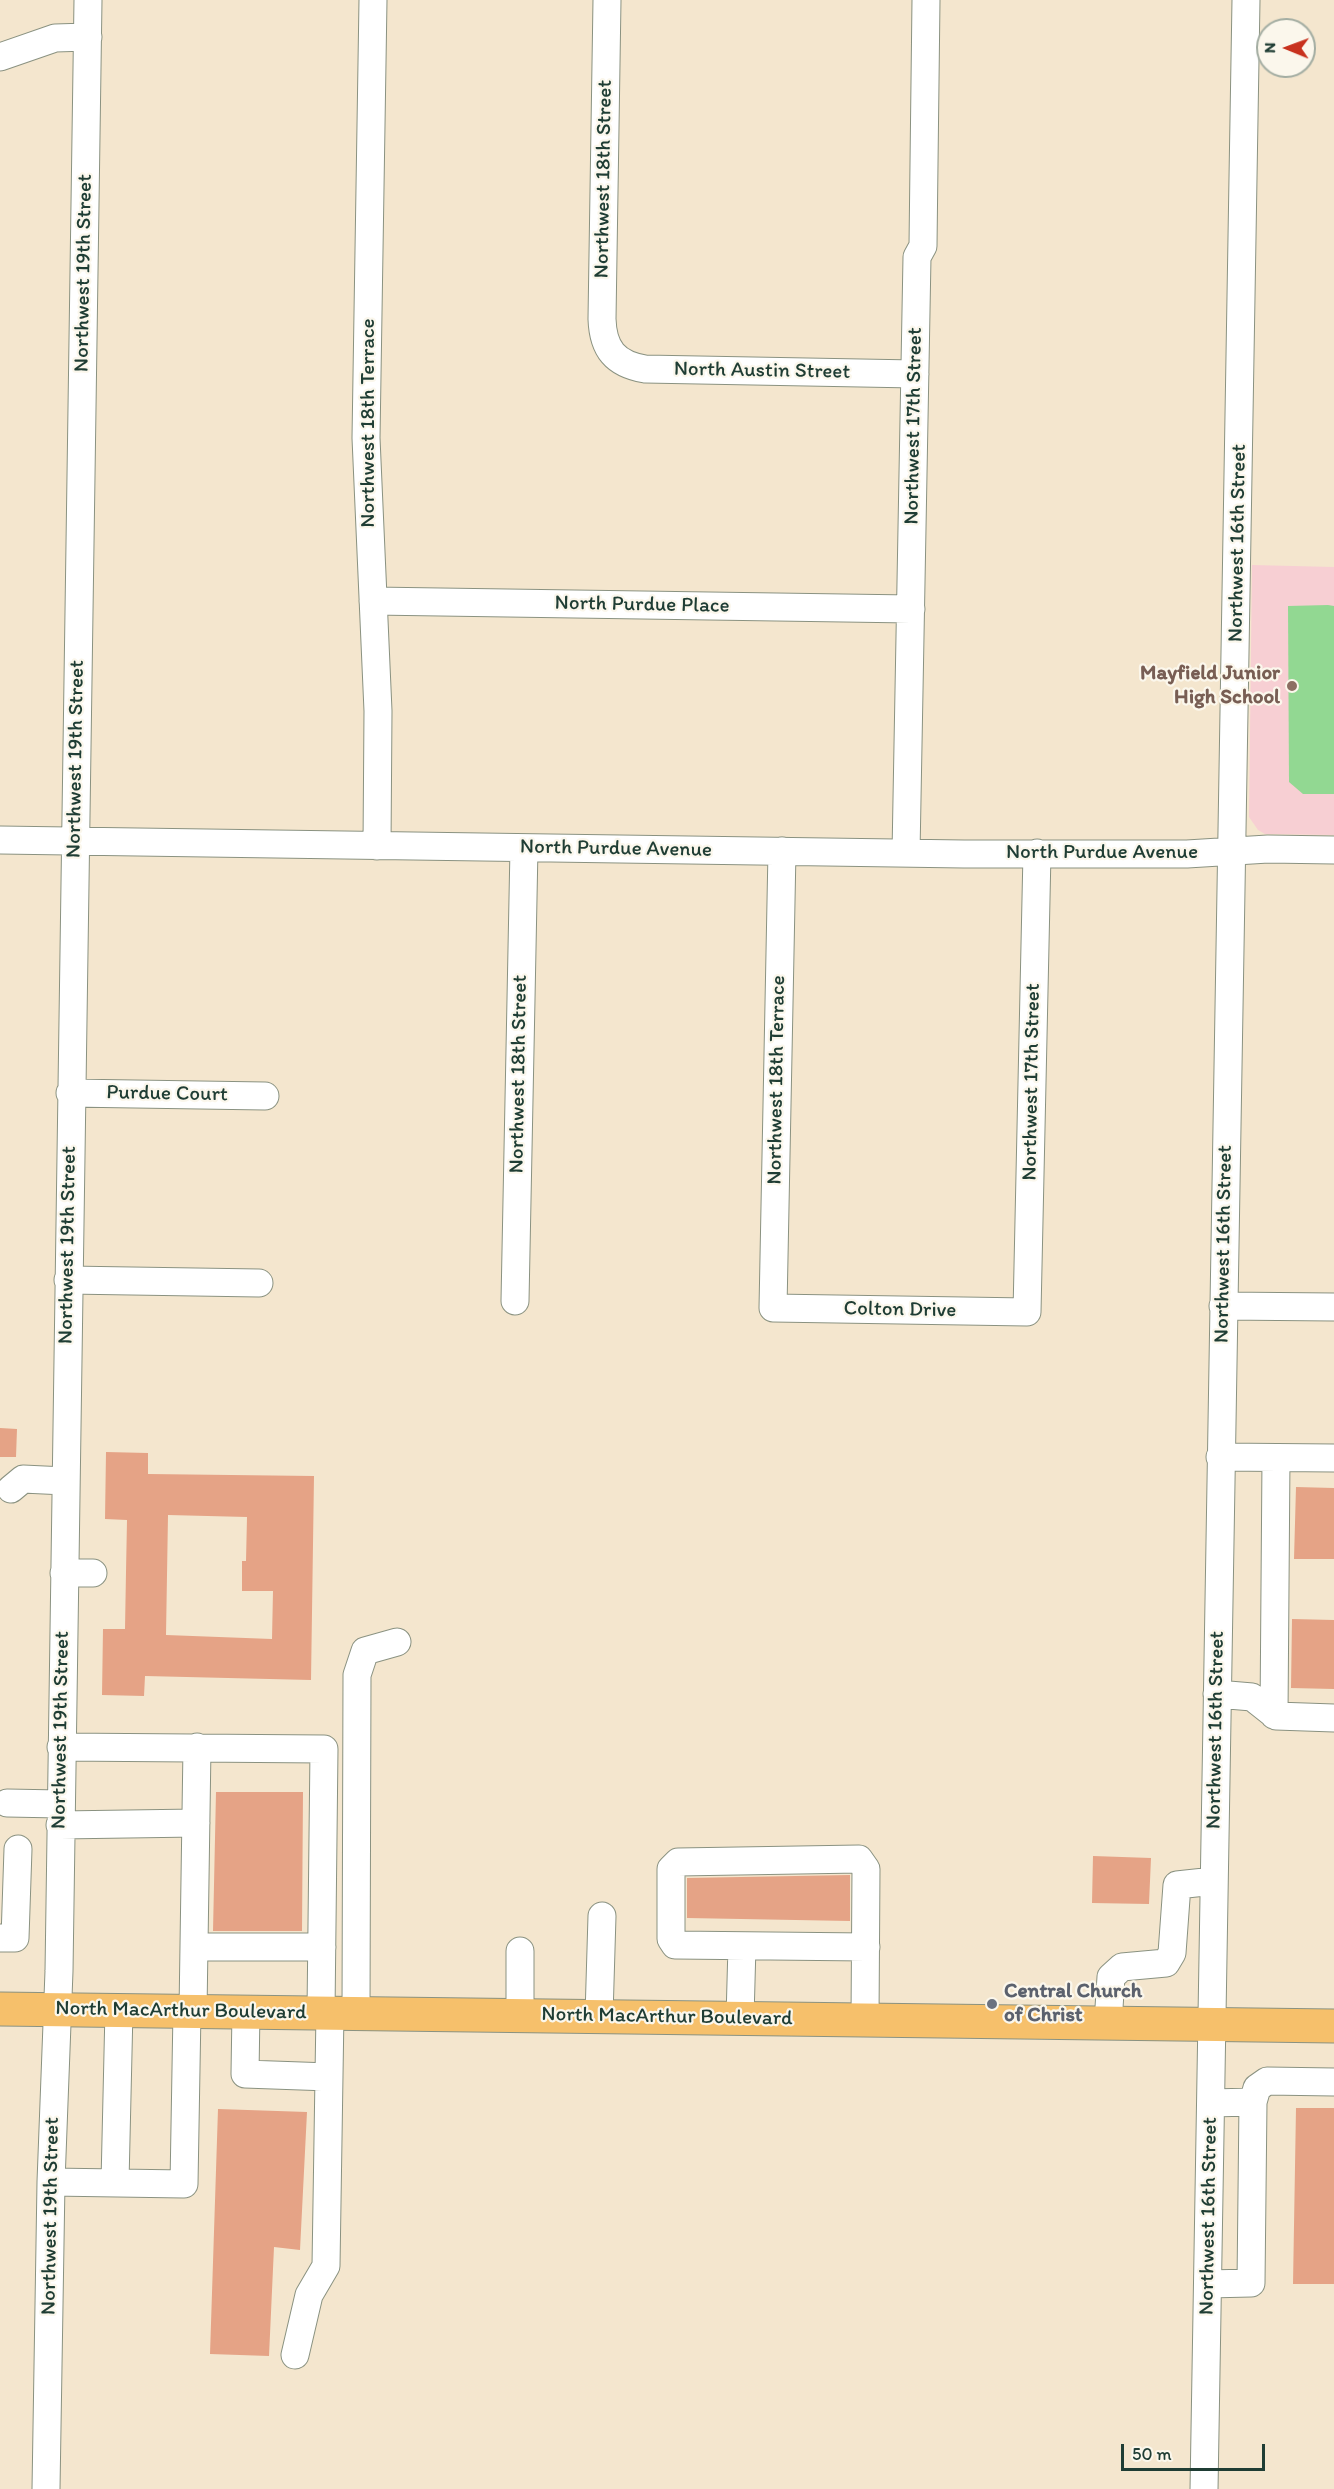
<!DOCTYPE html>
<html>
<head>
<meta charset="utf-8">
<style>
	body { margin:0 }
	#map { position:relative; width:1334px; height:2489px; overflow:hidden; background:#f4e6ce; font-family:Itim,sans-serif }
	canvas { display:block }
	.north { position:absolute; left:1256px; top:18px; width:60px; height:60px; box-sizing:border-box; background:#fbf7ec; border:2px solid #a3ada2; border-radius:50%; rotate:271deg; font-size:16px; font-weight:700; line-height:24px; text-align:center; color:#1f3d34 }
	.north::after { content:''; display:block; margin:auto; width:21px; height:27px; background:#c8321e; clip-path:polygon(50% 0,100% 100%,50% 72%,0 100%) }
	.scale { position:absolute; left:1121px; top:2444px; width:144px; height:27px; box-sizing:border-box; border:3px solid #1f3d34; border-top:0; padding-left:8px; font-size:18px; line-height:21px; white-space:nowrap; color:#1f3d34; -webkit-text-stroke:4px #fbf7ec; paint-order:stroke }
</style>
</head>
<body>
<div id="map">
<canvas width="1334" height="2489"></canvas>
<div class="north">N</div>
<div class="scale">50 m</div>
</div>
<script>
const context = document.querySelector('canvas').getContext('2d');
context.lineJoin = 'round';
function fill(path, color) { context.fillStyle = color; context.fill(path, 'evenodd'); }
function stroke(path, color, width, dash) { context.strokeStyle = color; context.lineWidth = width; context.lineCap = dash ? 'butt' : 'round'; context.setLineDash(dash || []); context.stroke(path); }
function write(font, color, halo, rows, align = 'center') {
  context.font = font + ' Itim,sans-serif'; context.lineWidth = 4.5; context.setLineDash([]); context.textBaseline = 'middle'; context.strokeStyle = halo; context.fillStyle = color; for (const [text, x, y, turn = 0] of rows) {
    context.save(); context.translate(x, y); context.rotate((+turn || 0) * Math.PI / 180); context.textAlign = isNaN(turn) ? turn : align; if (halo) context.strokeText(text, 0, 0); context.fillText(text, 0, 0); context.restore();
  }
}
fill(new Path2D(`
	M1252 565 1334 567V835L1265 834 1258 830 1249 817Z`), '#f7cfd3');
fill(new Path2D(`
	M1328 605 1334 606V794H1303L1289 782 1288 606Z`), '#92d892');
fill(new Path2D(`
	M0 1428 17 1429 16 1457H0Z
	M106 1452 148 1453V1474L314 1476 311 1680 145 1676 144 1696 102 1695 103 1629H125L126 1572 127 1520 105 1519ZM168 1515 247 1517 246 1561H242V1591H273L272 1639 166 1635Z
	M1296 1487 1334 1488V1559H1294Z
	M1292 1619 1334 1620V1689L1291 1688Z
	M216 1792H303L302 1931H213Z
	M1093 1856 1151 1858 1149 1904 1092 1903Z
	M850 1875V1921L687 1918V1878Z
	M1296 2108H1334V2284H1293Z
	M218 2109 307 2112 300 2250 274 2247 269 2356 210 2354Z`), '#e5a386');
const minor = new Path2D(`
	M373 0 366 438 378 711 377 846
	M607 0 602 319C603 349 615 364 645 369L915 374
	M0 57 55 38 88 37
	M373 601 911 609
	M0 840 964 854H1187L1268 849 1334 850
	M782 851 773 1308 1027 1312 1037 853
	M906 853 917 257 923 246 926 0
	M70 1093 265 1096
	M68 1280 259 1283
	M515 1301 524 848
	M1223 1306 1334 1307
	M1220 1457 1334 1458
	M11 1489 23 1479 65 1481
	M64 1573H93
	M1217 1694 1252 1697 1276 1716 1334 1718
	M1274 1715 1276 1458
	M61 1747 324 1749 321 2012
	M7 1803 60 1804
	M60 1825 196 1823
	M0 1938H15L18 1849
	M194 1947H322
	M193 2011 197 1747
	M246 2011 245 2074 329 2077
	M356 2013 357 1675 365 1651 397 1642
	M520 2015V1951
	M599 2016 602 1916
	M740 2018 742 1946
	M865 2020 866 1869 859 1859 678 1862 671 1869V1939L675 1945 866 1947
	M1108 2023 1111 1977 1122 1967 1166 1963 1172 1953 1177 1885 1214 1881
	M1211 2103 1253 2102 1257 2088 1267 2081 1334 2082
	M51 2182 184 2184 187 2011
	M115 2182 119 2010
	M1208 2284 1251 2283 1253 2102
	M295 2355 309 2295 326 2266 330 2012
	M46 2489 51 2182 59 1971 88 0
	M1204 2489 1246 0`);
const major = new Path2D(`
	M0 2009 1334 2026`);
stroke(minor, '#8a9281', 29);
stroke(major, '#8a9281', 35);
stroke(minor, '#fff', 27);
stroke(major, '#f6c06b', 33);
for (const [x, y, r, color] of [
	[1292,686,6,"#8d6e63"],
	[992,2004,6,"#6b7280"]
]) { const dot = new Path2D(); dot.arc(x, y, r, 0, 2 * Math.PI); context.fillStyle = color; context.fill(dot); stroke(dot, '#fbf7ec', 2); }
write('21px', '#1f3d34', '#fbf7ec', [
	["Northwest 18th Street",604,179,-89],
	["Northwest 19th Street",84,273,-89],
	["North Austin Street",762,371,1],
	["Northwest 18th Terrace",369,423,-90],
	["Northwest 17th Street",914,426,-89],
	["Northwest 16th Street",1238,543,-89],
	["North Purdue Place",642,605,1],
	["Northwest 19th Street",76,759,-89],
	["North Purdue Avenue",616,849,1],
	["North Purdue Avenue",1102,853],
	["Northwest 18th Street",519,1074,-89],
	["Northwest 18th Terrace",777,1080,-89],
	["Northwest 17th Street",1032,1082,-89],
	["Purdue Court",167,1094,1],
	["Northwest 16th Street",1224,1244,-89],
	["Northwest 19th Street",68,1245,-89],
	["Colton Drive",900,1310,1],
	["Northwest 19th Street",61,1730,-89],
	["Northwest 16th Street",1216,1730,-89],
	["North MacArthur Boulevard",181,2011,1],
	["North MacArthur Boulevard",667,2017,1],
	["Northwest 19th Street",51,2216,-89],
	["Northwest 16th Street",1209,2216,-89]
]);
write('bold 21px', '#785e54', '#fbf7ec', [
	["Mayfield Junior",1280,674],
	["High School",1280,698]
], 'right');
write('bold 21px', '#5b616d', '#fbf7ec', [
	["Central Church",1004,1992],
	["of Christ",1004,2016]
], 'left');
</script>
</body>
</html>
